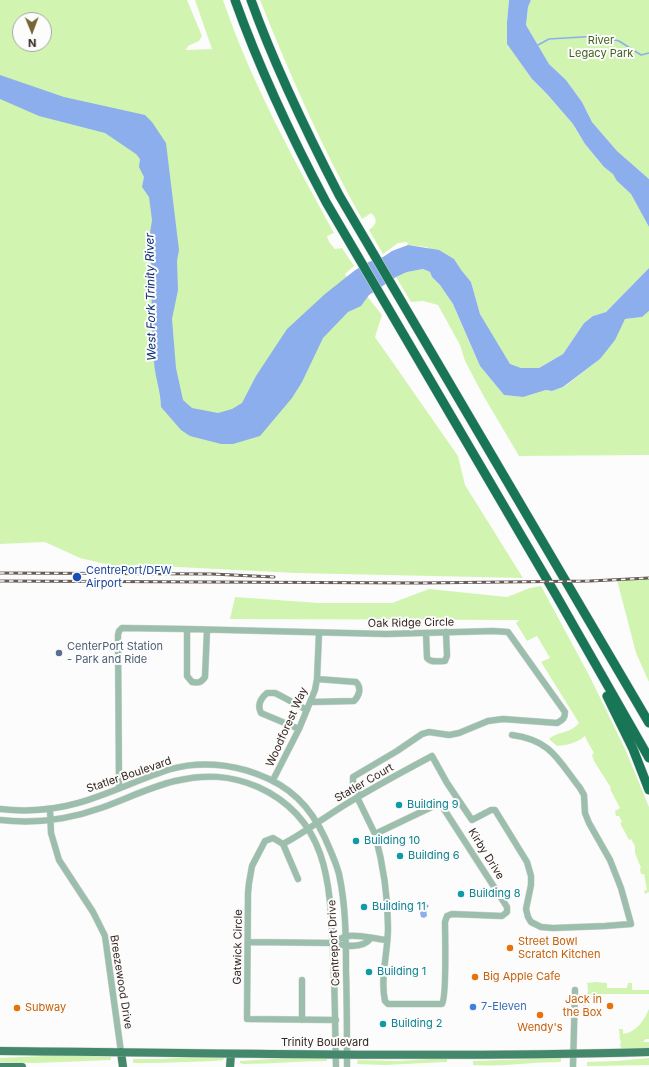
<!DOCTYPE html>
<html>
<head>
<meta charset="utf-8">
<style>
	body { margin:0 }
	#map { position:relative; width:649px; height:1067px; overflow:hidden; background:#fcfcfc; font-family:Inter,sans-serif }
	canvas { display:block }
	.north { position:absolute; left:12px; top:12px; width:40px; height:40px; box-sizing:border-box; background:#fcfcfc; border:1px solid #aca6a4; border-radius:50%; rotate:179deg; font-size:11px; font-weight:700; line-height:16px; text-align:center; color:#352620 }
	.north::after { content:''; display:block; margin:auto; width:14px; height:18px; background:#776533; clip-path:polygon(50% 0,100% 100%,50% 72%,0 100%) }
</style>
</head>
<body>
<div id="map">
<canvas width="649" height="1067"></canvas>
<div class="north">N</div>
</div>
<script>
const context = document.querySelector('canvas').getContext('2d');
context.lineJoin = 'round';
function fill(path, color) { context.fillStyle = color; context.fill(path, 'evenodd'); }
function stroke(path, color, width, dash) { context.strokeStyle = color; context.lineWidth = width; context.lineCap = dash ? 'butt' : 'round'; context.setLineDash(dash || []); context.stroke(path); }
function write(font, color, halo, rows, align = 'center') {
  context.font = font + ' Inter,sans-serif'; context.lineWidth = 4; context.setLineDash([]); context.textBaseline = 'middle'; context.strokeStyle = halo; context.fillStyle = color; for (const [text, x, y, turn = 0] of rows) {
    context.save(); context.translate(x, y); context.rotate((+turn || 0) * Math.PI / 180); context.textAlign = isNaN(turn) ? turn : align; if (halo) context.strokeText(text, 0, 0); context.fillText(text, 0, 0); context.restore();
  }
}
fill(new Path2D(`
	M0 0H187L202 36 199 41 188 46 186 50 212 49 195 0H223C251 82 293 158 334 233L327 236 329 242 335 249 342 248 354 266 345 274 349 280 358 285 382 315 375 337 458 456 465 485 523 578 296 573 158 566H114L80 558 45 542 0 544ZM20 20H44V44H20Z
	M260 0H509L507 22V44L532 79 547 94 573 124 585 144 604 167 614 174 617 181 631 194 649 227V268L606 312 593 316 584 323 563 354 539 368H521L510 365 480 314 471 282 462 271 454 259 426 247 408 245 407 242 398 243 383 254 369 230C376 225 379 220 371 213L362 219C322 148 290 75 260 0Z
	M531 0H649V179L617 151 592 122 582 102 566 80 549 64 526 25 528 7Z
	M423 269 430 272 432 277 440 285 453 304 480 366 504 395 523 397 546 390 552 391 564 387 600 359 625 319 642 317 649 311V455L519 456 483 395 465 361 460 345 438 305 423 301 411 302 396 277 407 272Z
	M649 578V682L636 653 617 580Z
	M541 586 590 677 626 751 649 807V892L645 894 644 891 647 890 644 874H641L640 869 641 868 635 853V846L631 839 629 840 620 823 622 822 619 816H616L615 811 620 808 610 789 611 788 594 761 592 755 594 753 587 741 585 736C576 743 569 745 557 746L549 739C560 730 568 735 579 723L541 662 550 658 537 636 527 641 516 623 519 620 230 619 235 597 319 603H392L429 589 507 597 530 588Z
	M595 982 607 983V988H627L628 983H632V990H649V994H598L592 996 590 1000 589 1012H588L589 1003 585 1002 584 1014H583C583 1010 583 1006 583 1003 585 993 590 997 587 983Z
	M649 1009V1039H646L643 1042H649V1048L622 1049 620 1046 621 1041 620 1040 619 1029H623V1034C637 1032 644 1020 649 1009Z
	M65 1055 111 1057V1060L35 1063 0 1062V1058Z
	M191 1057H222L224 1058 223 1060 215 1061 157 1063H133V1059H161Z
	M303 1057 327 1058V1061C299 1061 271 1064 243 1064L240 1063V1061Z
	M447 1058V1062L384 1065 357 1064 358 1060 398 1061Z
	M561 1058V1062C532 1062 503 1067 473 1065V1061Z
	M649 1058V1065L587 1066V1062L616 1061Z`), '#d2f4b1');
fill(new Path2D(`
	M509 0H531L528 7 526 25 549 64 566 80 582 102 592 122 617 151 649 179V227L631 194 617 181 613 174 604 167 585 144 573 124 547 94 532 79 507 44V22Z
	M0 75 64 97 145 115 152 122 166 143 179 250 177 261 178 290 172 319 176 368 183 400 192 408 218 413 232 409 242 403 256 376 287 329 325 294 354 271 366 263 383 257 392 251 408 245 439 250 454 259 462 271 471 282 480 314 510 364 521 368H539L563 354 584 323 593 316 606 312 649 268V311L642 317 625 319 615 340 600 359 563 387 552 391 546 390 523 397 504 395 480 366 453 304 440 285 432 277 430 272 423 269 407 272 396 277 369 295 361 306 348 312 323 338 302 382 292 398 260 436 233 444H221L190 436 181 430 161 407C161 392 155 377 154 362 151 319 152 276 150 233L152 220 149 197 142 187 144 177 139 167 140 159 136 154 105 133 39 116 0 99Z
	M423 901 429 906 426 909 427 916 424 918 421 917 420 913 423 908 421 902Z`), '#8caeec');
stroke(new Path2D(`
	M538 45 549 39 599 36 619 41 641 55 649 53`), '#8caeec', 1.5);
const minor = new Path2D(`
	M187 629V676L192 682C198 683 201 683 205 677L207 630
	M426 633 427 658C431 663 439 661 445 661L447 656 446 632
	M311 702 354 701C359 696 362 688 356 682L317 679
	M299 729 261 713C257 705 261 698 267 693H275L281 696 307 710
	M273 780 299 729 315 690 317 679 319 633
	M119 788 118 635 119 631 122 628 187 629 386 634 493 631 508 632 565 712C565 718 563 720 557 723L503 719 488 721 459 733 449 735 429 732 422 734 397 751 353 777V785L360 795
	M357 797 375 834 440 803 507 907V912L502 916 452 914 447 916 445 922C445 935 447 996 442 1004H388L385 1001C380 978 388 952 388 928 388 897 383 864 375 834
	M0 809C26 812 53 810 78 803 110 794 139 779 171 769 199 761 231 764 257 774 290 786 310 806 325 838 330 850 336 862 339 874 346 906 346 939 346 971 347 1003 347 1035 347 1067
	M50 809 51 833 59 860 93 912 105 936 121 1052
	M0 820C34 824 70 819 101 808 126 799 150 787 175 781 205 774 230 775 258 787 329 819 330 885 333 952 335 990 335 1029 336 1067
	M283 844C304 833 322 819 343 806 372 788 402 772 432 756L447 783 472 820 491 810H495L527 862 531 876V885L526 909 528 917 531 922 541 927 553 928 605 926 631 924 621 888 610 860 589 823 585 813 584 795 580 788C558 760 551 740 512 735
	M283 844 273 838 265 841 252 866 249 883 248 893 247 1019 336 1020
	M283 844 298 879
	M248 942 333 943C344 946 363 949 371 938
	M333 943C337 941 342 937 347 936 361 934 373 939 387 940
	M302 1020V980
	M573 1067 575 990`);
const major = new Path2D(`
	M0 1051C216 1053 433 1058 649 1052
	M121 1052 123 1067
	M0 1067H22
	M230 1067 231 1054`);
const highway = new Path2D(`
	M235 0C260 70 291 136 326 202L556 595 649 758
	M251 0C275 67 306 131 339 195L649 723
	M607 696 633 749 649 790`);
stroke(minor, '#d8d5d4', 7);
stroke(major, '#d8d5d4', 9);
stroke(highway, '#d8d5d4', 10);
stroke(minor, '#9bbead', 6);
stroke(major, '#44886c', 8);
stroke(highway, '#187555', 9);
const rail = new Path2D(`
	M0 573 212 574 274 577
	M0 581 420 583 590 581 649 578`);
stroke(rail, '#675c57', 3);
stroke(rail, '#fcfcfc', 1.5, [4.5]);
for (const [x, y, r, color] of [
	[77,577,5,"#1a4fb4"],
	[59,653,4,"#5c6f8a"],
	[399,805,4,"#0f9aa8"],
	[356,841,4,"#0f9aa8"],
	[400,856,4,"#0f9aa8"],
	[461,894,4,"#0f9aa8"],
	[364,907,4,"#0f9aa8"],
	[510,948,4,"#e8710a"],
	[369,972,4,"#0f9aa8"],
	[475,977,4,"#e8710a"],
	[610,1006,4,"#e8710a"],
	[473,1007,4,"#3f7fe0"],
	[17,1008,4,"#e8710a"],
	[540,1015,4,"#e8710a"],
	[383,1024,4,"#0f9aa8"]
]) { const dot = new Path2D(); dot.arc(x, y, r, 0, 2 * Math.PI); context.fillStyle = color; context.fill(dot); stroke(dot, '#fcfcfc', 1.5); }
write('11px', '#43611b', '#fcfcfc', [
	["River",601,41],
	["Legacy Park",601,54]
]);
write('11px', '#164399', '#fcfcfc', [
	["CentrePort/DFW",86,571],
	["Airport",86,584]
], 'left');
write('11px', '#352620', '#fcfcfc', [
	["Oak Ridge Circle",411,623,-1],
	["Woodforest Way",287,727,-66],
	["Statler Boulevard",129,775,-19],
	["Statler Court",364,783,-30],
	["Kirby Drive",486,854,58],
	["Centreport Drive",334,943,-93],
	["Gatwick Circle",238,947,-89],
	["Breezewood Drive",121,982,81],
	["Trinity Boulevard",325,1043]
]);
write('11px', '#4e5e75', '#fcfcfc', [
	["CenterPort Station",67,647],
	["- Park and Ride",67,660]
], 'left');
write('11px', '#0d838f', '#fcfcfc', [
	["Building 9",407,805],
	["Building 10",364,841],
	["Building 6",408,856],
	["Building 8",469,894],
	["Building 11",372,907],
	["Building 1",377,972],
	["Building 2",391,1024]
], 'left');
write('11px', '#c56008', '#fcfcfc', [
	["Street Bowl",518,942],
	["Scratch Kitchen",518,955],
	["Big Apple Cafe",483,977],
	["Jack in",602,1000,"right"],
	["the Box",602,1013,"right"],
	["Subway",25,1008],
	["Wendy's",540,1028,"center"]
], 'left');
write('11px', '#366cbe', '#fcfcfc', [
	["7-Eleven",481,1007]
], 'left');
write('italic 12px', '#0c2f76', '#fcfcfc', [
	["West Fork Trinity River",151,297,-91]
]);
</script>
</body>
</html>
